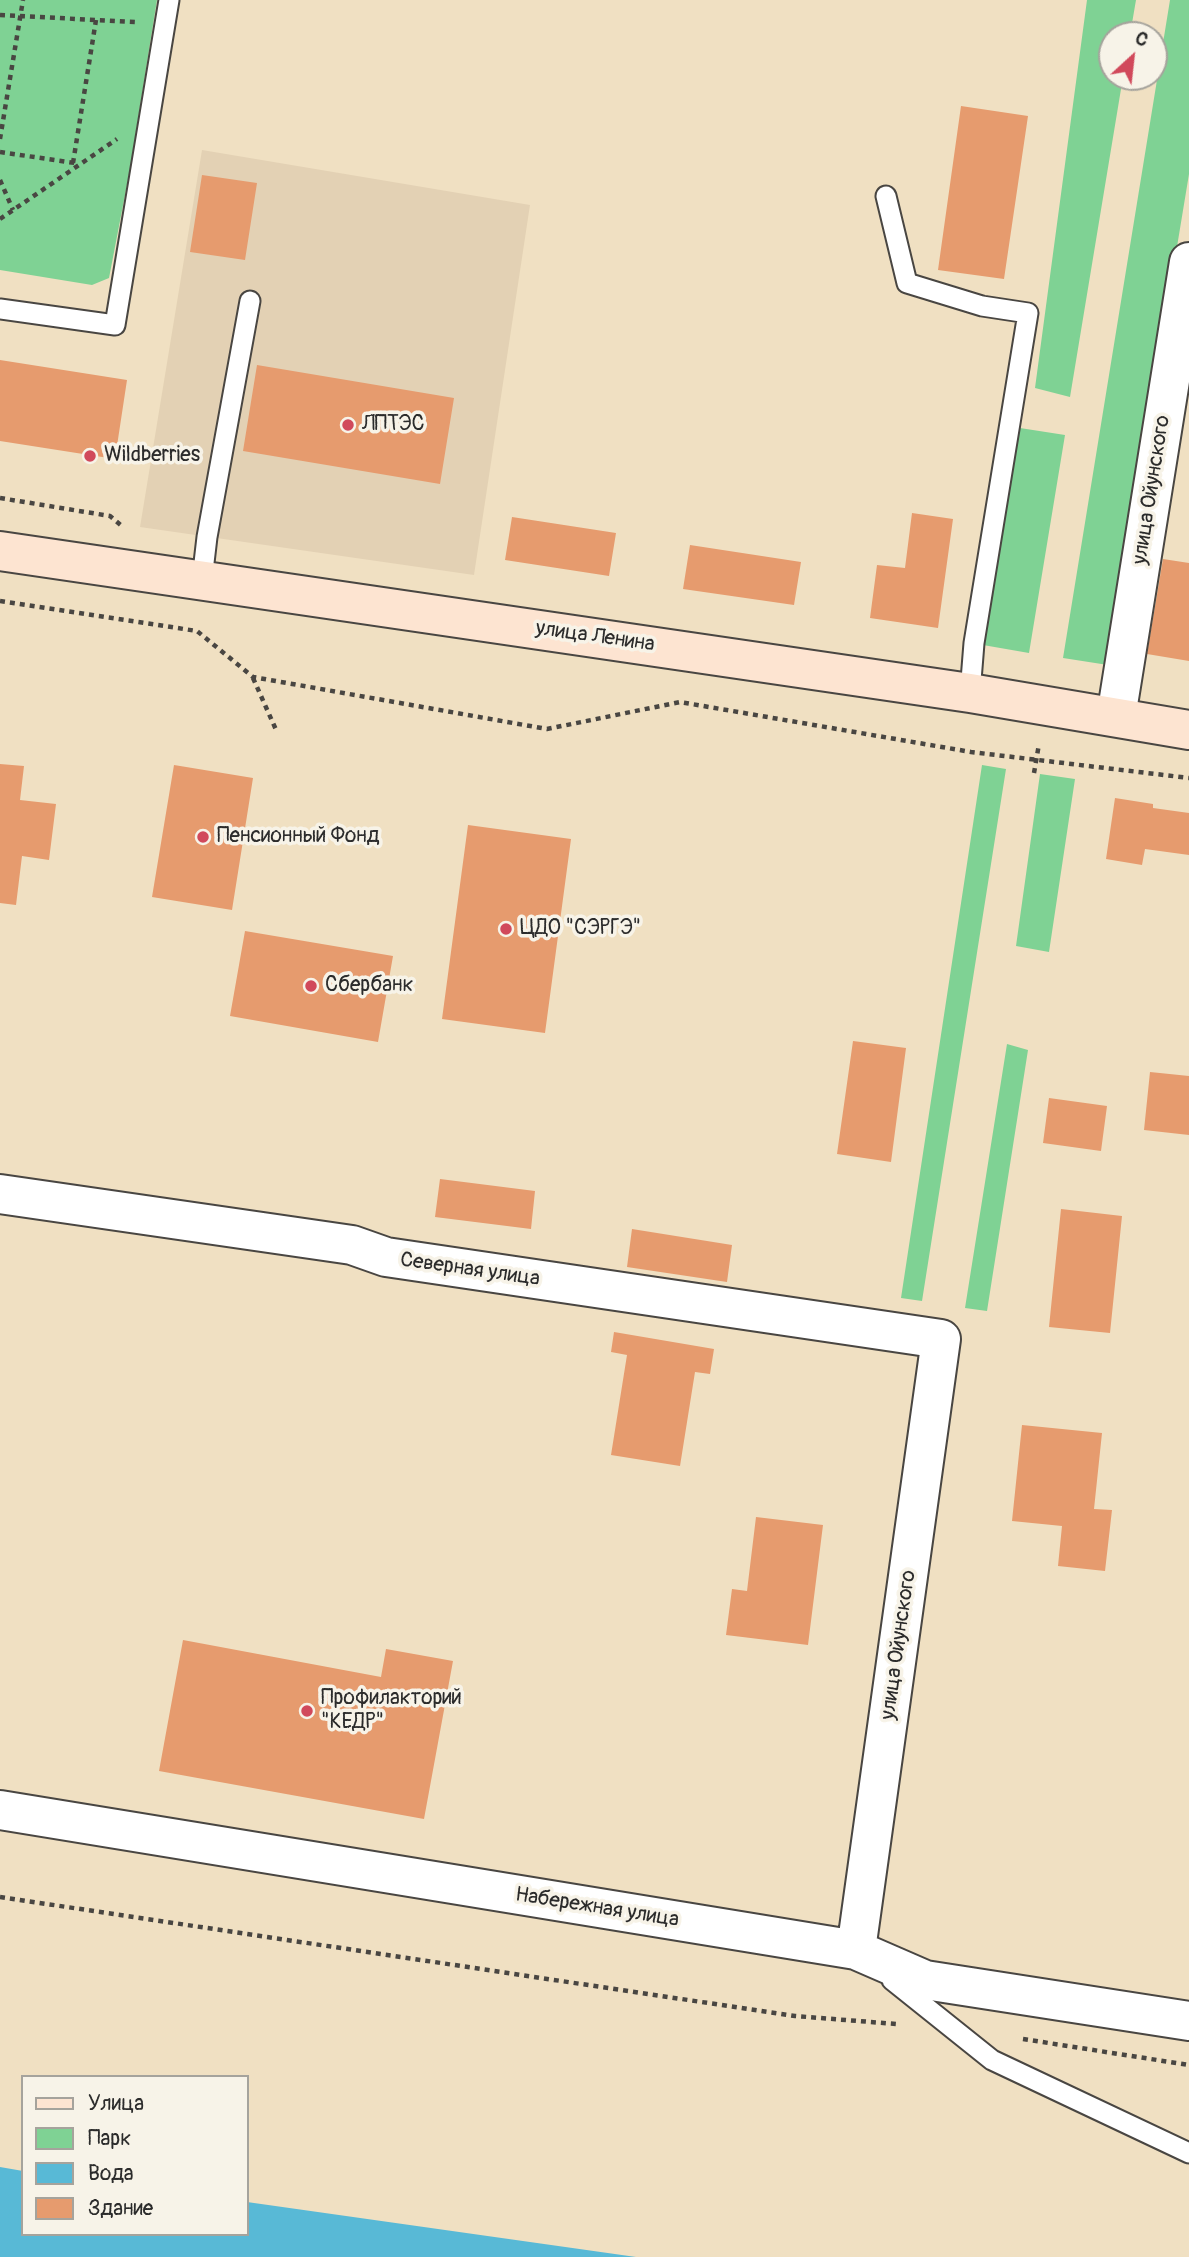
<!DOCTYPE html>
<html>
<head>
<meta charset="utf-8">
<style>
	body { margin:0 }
	#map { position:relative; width:1189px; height:2257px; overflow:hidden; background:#f0e0c2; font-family:Pangolin,sans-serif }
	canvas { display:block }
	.legend { position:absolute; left:21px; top:2075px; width:228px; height:161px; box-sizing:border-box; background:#f7f3e8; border:2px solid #a5a39c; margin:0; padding:9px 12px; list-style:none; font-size:21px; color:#2b2b2b }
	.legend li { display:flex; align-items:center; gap:14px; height:35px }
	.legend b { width:35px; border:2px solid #a5a39c }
	.north { position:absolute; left:1098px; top:21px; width:70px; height:70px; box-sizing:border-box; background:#f7f3e8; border:2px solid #a5a39c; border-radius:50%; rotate:27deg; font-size:19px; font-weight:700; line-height:28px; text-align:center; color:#2b2b2b }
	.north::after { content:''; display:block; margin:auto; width:24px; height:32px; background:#d1495b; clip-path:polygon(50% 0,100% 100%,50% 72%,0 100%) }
</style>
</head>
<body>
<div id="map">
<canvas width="1189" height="2257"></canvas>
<ul class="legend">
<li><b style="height:9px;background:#fde4d1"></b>Улица</li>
<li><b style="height:19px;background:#7fd294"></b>Парк</li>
<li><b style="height:19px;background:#58b9d6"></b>Вода</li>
<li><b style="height:19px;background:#e69b6e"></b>Здание</li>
</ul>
<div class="north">С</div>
</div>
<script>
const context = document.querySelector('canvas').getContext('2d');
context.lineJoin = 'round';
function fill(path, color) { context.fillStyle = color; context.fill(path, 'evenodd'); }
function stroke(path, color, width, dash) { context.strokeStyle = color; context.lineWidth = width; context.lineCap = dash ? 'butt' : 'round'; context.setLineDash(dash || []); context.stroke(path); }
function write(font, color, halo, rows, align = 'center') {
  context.font = font + ' Pangolin,sans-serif'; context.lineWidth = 7; context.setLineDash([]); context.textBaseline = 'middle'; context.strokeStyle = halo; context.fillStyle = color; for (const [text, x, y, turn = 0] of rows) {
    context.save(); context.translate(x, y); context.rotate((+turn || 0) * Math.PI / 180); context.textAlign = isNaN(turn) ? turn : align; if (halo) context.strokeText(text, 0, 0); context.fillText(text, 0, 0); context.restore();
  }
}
fill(new Path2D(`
	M202 150 530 205 474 575 140 527Z`), '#e3d1b4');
fill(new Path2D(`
	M0 0H157L130 169 109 278 92 285 0 270Z
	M1087 0H1136L1130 35H1112V77H1123L1070 397 1035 388Z
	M1170 0H1189V174L1108 665 1063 658Z
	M1020 428 1065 435 1029 653 983 645Z
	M982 765 1006 769 922 1301 901 1298Z
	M1040 774 1075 779 1049 952 1016 946Z
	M1007 1044 1028 1050 987 1311 965 1308Z`), '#7fd294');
fill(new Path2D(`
	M0 2167 23 2171V2234H247V2202L636 2257H0Z`), '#58b9d6');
fill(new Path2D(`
	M961 106 1028 116 1004 279 938 270Z
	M202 175 257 183 245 260 190 252Z
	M0 360 127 380 115 459 0 441Z
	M257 365 454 398 440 484 243 451Z
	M912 513 953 519 938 628 870 618 877 565 905 568Z
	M512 517 616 533 609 576 505 560Z
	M690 545 801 562 794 605 683 589Z
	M1163 559 1189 563V661L1147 654Z
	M0 764 24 766 20 800 56 804 49 860 22 856 16 905 0 903Z
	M174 765 253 778 232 910 152 897Z
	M1115 798 1153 804V808L1189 813V855L1145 849 1142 865 1106 859Z
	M468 825 571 839 545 1033 442 1019Z
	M245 931 393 956 378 1042 230 1016Z
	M853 1041 906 1048 891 1162 837 1154Z
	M1150 1072 1189 1076V1135L1144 1130Z
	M1049 1098 1107 1106 1101 1151 1043 1143Z
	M440 1179 535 1191 531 1229 435 1217Z
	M1061 1209 1122 1216 1110 1333 1049 1327Z
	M632 1229 732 1245 727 1282 627 1267Z
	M614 1332 714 1349 710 1374 695 1372 680 1466 611 1455 627 1355 611 1352Z
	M1022 1425 1102 1433 1094 1509 1112 1510 1105 1571 1058 1566 1062 1526 1012 1521Z
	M756 1517 823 1525 808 1645 726 1635 732 1589 747 1591Z
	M183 1640 381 1677 386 1649 453 1661 424 1819 159 1771Z`), '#e69b6e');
const lane = new Path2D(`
	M886 196 907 283 982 306 1028 313 974 643 970 693
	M0 309 115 325 169 0
	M202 580 207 537 250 301
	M892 1980 992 2060 1189 2153`);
const street = new Path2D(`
	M1116 717 1189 262
	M0 1194 352 1245 386 1257 941 1339 856 1950
	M0 1810 856 1950 925 1980 1189 2021`);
const secondary = new Path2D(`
	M0 551 970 693 1189 730`);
stroke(lane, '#494642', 23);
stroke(street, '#494642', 42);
stroke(secondary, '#494642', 42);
stroke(new Path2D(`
	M0 15 135 22
	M0 139 23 0
	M0 152 75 163
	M73 163 96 20
	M0 180 13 210
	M0 219 117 139
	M0 498 110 516 123 527
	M0 601 197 631 253 677 547 729 680 702 971 752 1189 778
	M253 678 277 732
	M1034 773 1039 744
	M0 1897 795 2016 896 2024
	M1023 2039 1189 2065`), '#494642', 4.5, [5, 5]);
stroke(lane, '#fff', 19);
stroke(street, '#fff', 38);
stroke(secondary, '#fde4d1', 38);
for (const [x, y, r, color] of [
	[348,425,7,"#d1495b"],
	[90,456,7,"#d1495b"],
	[203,837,7,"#d1495b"],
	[506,929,7,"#d1495b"],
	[311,986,7,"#d1495b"],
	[307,1711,7,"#d1495b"]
]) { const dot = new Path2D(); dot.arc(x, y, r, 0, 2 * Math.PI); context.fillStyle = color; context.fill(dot); stroke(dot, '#f7f3e8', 2.5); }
write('21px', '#2b2b2b', '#f7f3e8', [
	["ЛПТЭС",362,425],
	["Wildberries",104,456],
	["Пенсионный Фонд",217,837],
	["ЦДО \"СЭРГЭ\"",520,929],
	["Сбербанк",325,986],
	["Профилакторий",321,1699],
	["\"КЕДР\"",321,1723]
], 'left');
write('21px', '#2b2b2b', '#f7f3e8', [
	["улица Ойунского",1152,490,-81],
	["улица Ленина",595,637,8],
	["Северная улица",470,1270,8],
	["улица Ойунского",899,1645,-82],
	["Набережная улица",597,1908,9]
]);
</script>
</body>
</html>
